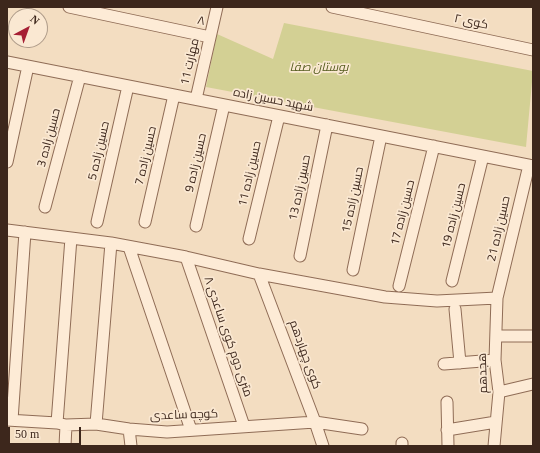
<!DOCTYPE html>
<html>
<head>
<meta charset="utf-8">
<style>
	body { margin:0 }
	#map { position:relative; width:540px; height:453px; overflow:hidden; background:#f3ddc1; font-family:Georgia,serif }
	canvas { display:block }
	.frame { position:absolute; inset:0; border:8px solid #3d271c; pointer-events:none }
	.north { position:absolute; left:8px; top:8px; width:40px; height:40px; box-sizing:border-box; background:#fae8d2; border:1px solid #ae9b89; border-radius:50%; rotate:41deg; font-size:11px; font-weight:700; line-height:16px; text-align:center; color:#3d271c }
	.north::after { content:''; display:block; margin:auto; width:14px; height:18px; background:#a61f34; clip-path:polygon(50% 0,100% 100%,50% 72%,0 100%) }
	.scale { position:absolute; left:8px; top:427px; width:73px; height:18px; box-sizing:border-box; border:2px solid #3d271c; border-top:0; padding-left:5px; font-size:12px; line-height:14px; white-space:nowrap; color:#3d271c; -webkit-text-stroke:3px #fae8d2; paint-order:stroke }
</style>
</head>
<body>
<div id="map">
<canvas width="540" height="453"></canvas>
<div class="frame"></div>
<div class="north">N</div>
<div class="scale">50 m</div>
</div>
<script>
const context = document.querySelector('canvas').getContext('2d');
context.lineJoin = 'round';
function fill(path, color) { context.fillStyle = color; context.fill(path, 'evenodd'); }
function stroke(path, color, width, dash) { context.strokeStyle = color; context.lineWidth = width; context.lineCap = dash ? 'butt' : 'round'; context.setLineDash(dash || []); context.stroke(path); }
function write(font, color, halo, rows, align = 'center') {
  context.font = font + ' Georgia,Cairo,serif'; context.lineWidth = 3.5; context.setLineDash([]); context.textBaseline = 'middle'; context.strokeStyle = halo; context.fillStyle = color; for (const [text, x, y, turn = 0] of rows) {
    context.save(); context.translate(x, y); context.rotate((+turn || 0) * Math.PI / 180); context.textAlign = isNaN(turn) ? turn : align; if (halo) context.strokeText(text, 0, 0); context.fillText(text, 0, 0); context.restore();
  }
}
fill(new Path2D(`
	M284 23 533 71 526 147 206 87 217 34 273 59Z`), '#d3d094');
const street = new Path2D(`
	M69 7 210 37
	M332 7 533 50
	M7 62 533 166
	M196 99 217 7
	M7 162 28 66
	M45 207 80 76
	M97 222 128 86
	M145 222 174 95
	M196 226 224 105
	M7 230 111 243 186 257 259 274 385 297 437 301 497 298
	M249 239 279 116
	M129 247 191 430
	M300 256 327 125
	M186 257 244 426
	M353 270 381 136
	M259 274 315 422 323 446
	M452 281 483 156
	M399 286 434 146
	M455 309 460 363
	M496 336H533
	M444 364 495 360
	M499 392 533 384
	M447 402 448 446
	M7 420 57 423 66 425 96 424 129 429 167 432 315 422 362 429
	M12 420 25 232
	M57 423 71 238
	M96 424 111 243
	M129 429 131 446
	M447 430 496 422
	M65 446 66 425
	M402 446V443
	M494 446 499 392 495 360 497 298 529 165`);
stroke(street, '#8f6c56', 13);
stroke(street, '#fdebd6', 11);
write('12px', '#3d271c', '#fae8d2', [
	["۸",201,22,12],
	["کوی ۲",471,23,12],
	["مهارت 11",191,62,-77],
	["شهید حسین زاده",273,101,11],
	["حسین زاده 3",50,138,-75],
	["حسین زاده 5",100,151,-77],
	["حسین زاده 7",147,156,-77],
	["حسین زاده 9",197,163,-77],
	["حسین زاده 11",251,174,-77],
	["حسین زاده 13",301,188,-78],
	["حسین زاده 15",354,200,-78],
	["حسین زاده 17",404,213,-76],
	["حسین زاده 19",455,216,-76],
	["حسین زاده 21",500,229,-77],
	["۸ متری دوم کوی ساعدی",227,337,71],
	["کوی چهاردهم",304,355,70],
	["هجدهم",484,373,-92],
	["کوچه ساعدی",184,416,-2]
]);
write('italic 12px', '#565c20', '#fae8d2', [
	["بوستان صفا",319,69]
]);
</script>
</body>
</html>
